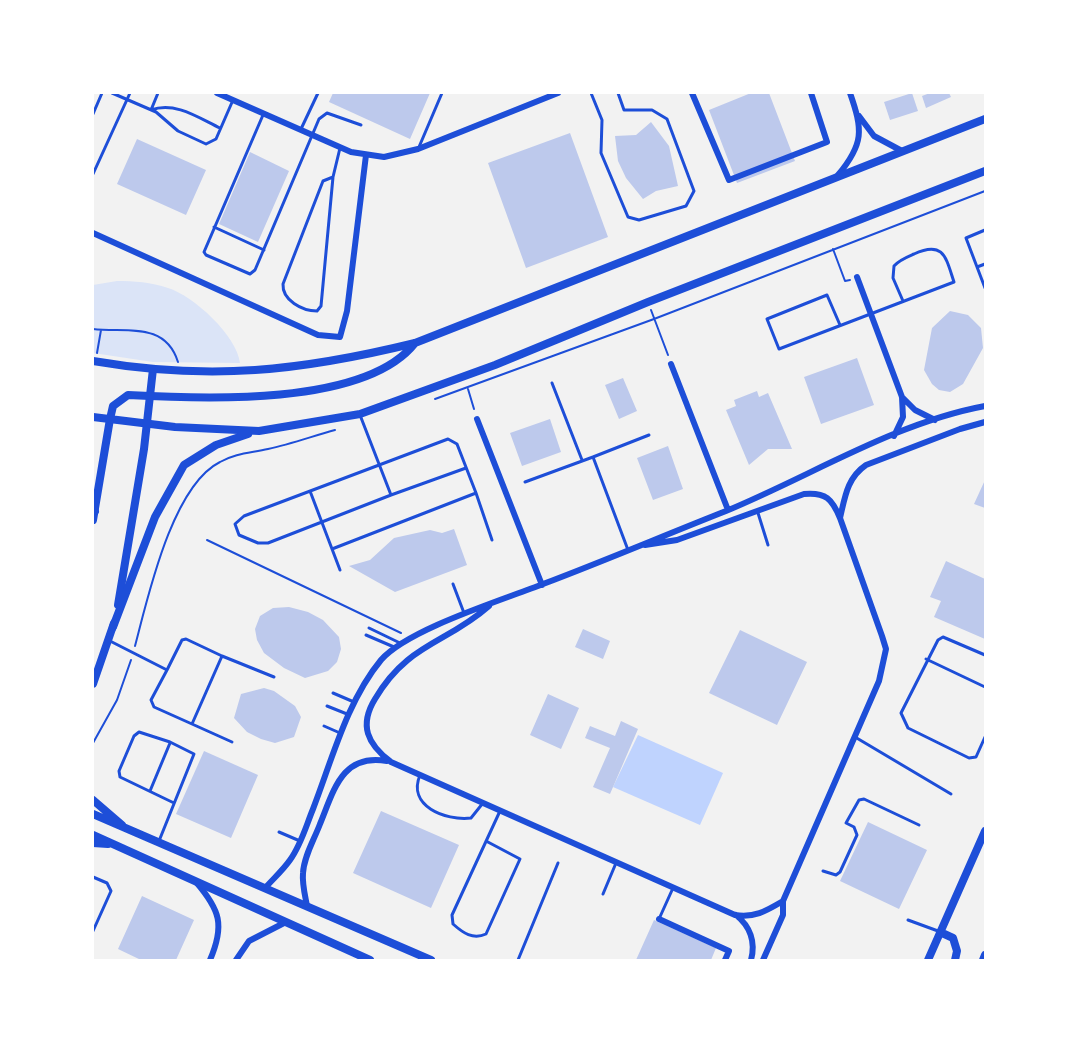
<!DOCTYPE html>
<html>
<head>
<meta charset="utf-8">
<style>
	body { margin:0 }
	#map { position:relative; width:1078px; height:1053px; overflow:hidden; background:#f2f2f2; font-family:Quicksand,sans-serif }
	canvas { display:block }
	.frame { position:absolute; inset:0; border:94px solid #fff; pointer-events:none }
</style>
</head>
<body>
<div id="map">
<canvas width="1078" height="1053"></canvas>
<div class="frame"></div>
</div>
<script>
const context = document.querySelector('canvas').getContext('2d');
context.lineJoin = 'round';
function fill(path, color) { context.fillStyle = color; context.fill(path, 'evenodd'); }
function stroke(path, color, width, dash) { context.strokeStyle = color; context.lineWidth = width; context.lineCap = dash ? 'butt' : 'round'; context.setLineDash(dash || []); context.stroke(path); }
fill(new Path2D(`
	M117 281C134 281 151 282 168 288 194 296 237 336 240 363L153 362 93 353V285Z`), '#dbe4f7');
fill(new Path2D(`
	M638 735 723 773 700 825 613 787Z`), '#bfd3fe');
fill(new Path2D(`
	M333 93H430L410 139 329 102Z
	M751 93H769L795 161 737 183 709 110Z
	M912 93 918 111 890 120 884 102Z
	M930 93H949L951 97 926 108 922 96Z
	M651 122 669 146 678 186 656 191 643 199 626 178 618 161 615 136 636 135Z
	M570 133 608 237 526 268 488 163Z
	M137 139 206 170 186 215 117 184Z
	M250 152 289 171 258 242 219 224Z
	M950 311 968 315 981 328 983 348 963 384 950 392 939 390 932 384 924 370 932 328Z
	M857 358 874 405 821 424 804 377Z
	M623 378 637 411 619 419 605 385Z
	M757 391 759 397 768 393 792 449H768L749 465 726 410 736 406 734 400Z
	M550 419 561 452 522 466 510 433Z
	M668 446 683 489 653 500 637 458Z
	M985 480V508L974 504Z
	M454 529 467 565 395 592 349 566 370 560 394 538 430 530 442 533Z
	M946 561 985 579V639L934 617 941 601 930 597Z
	M289 607 308 612 323 620 339 637 341 649 337 662 328 671 305 678 284 668 264 653 257 640 255 629 260 616 273 608Z
	M583 629 610 641 603 659 575 647Z
	M740 630 807 662 777 725 709 693Z
	M264 688 274 691 295 706 301 717 294 737 275 743 261 739 247 732 234 718 241 694Z
	M548 694 579 708 561 749 530 735Z
	M621 721 638 729 610 794 593 787 610 748 585 738 590 726 615 736Z
	M204 751 258 775 231 838 176 814Z
	M381 811 459 845 431 908 353 873Z
	M868 822 927 850 899 909 840 881Z
	M142 896 194 920 176 960H141L118 949Z
	M654 920 716 948 711 960H636Z`), '#bdc9ec');
stroke(new Path2D(`
	M833 249 845 281 850 280
	M651 310 668 355
	M93 329C126 333 165 321 178 362
	M97 353 101 330
	M468 389 474 409
	M435 399 654 319 985 191
	M207 540 401 633
	M135 646C148 597 172 486 220 462 236 453 251 453 268 449 291 444 313 436 335 430
	M93 743 117 700 131 660`), '#1d4ed8', 2);
stroke(new Path2D(`
	M112 93 156 112 178 131 206 144 216 139 233 100
	M591 93 602 120 601 153 628 217 639 220 686 206 694 191 667 119 652 110H624L618 93
	M151 110C175 101 199 118 220 128
	M151 110 158 93
	M93 114 102 93
	M263 115 204 252 206 255 250 274 255 270 319 119 327 113 361 125
	M301 129 318 93
	M419 147 442 93
	M93 174 130 93
	M333 177 323 181 283 284C282 300 302 311 317 311L321 306 333 177 340 148
	M214 227 264 250
	M985 230 966 238 985 288
	M977 267 985 264
	M840 325 827 295 767 319 779 349 954 282C946 258 944 240 914 254 907 257 899 260 894 266L893 278 903 301
	M552 383 582 460
	M593 457 649 435
	M525 482 593 457 628 550
	M310 491 340 570
	M476 493 492 540
	M391 495 466 468
	M758 513 768 545
	M332 549 476 493 457 444 448 439 244 516 235 524 239 535 258 543H268L391 495 360 415
	M453 584 464 613
	M369 628 400 643
	M366 635 394 647
	M110 641 167 670 151 700 154 707 192 724 222 656 186 639 182 640 167 670
	M985 655 943 637 938 640 901 713 908 728 969 758 976 757 985 737
	M222 656 274 677
	M926 659 985 687
	M333 693 354 702
	M327 706 347 714
	M192 724 232 742
	M324 726 340 733
	M855 737 951 794
	M420 775C407 806 445 821 471 818L483 803
	M150 791 170 743
	M279 832 300 841
	M159 841 194 754 170 742 139 732 134 736 119 771 120 777 174 803
	M486 841 520 859 486 934C473 940 463 933 453 924L452 915 500 811
	M823 871 836 875 840 872 857 835 854 827 846 823 859 800 864 799 919 825
	M93 877 107 883 111 891 93 931
	M603 894 616 863
	M659 919 673 888
	M908 920 938 931
	M518 960 558 863`), '#1d4ed8', 3);
stroke(new Path2D(`
	M217 93 351 152 384 157 418 149 558 93
	M692 93 729 180 827 142 811 93
	M859 116 874 136 902 151
	M838 175C864 144 863 130 850 93
	M93 233 318 335 340 337 347 311 366 155
	M857 277 902 397 903 417 894 436
	M671 364 728 510
	M902 397 915 410 935 420
	M477 419 542 585
	M840 518C845 497 847 478 866 465L960 429 985 422
	M645 545 677 540 804 494C826 492 832 499 840 518L882 636 886 649 879 681 783 901V915L763 960
	M489 606C446 644 408 643 375 699 359 725 367 744 391 762L735 915C755 918 766 911 783 901
	M196 882C220 910 225 925 210 960
	M266 887C274 878 283 870 290 860 301 845 306 826 313 809 332 760 347 701 381 660 408 629 503 600 543 584 604 561 665 535 726 511 811 476 894 423 985 406
	M307 906C305 895 302 884 303 873 304 856 314 840 320 824 334 790 342 753 387 761
	M736 915C750 926 756 942 751 960
	M659 919 729 951 725 960
	M236 960 249 941 286 922`), '#1d4ed8', 6);
stroke(new Path2D(`
	M93 520 110 419
	M118 605 144 449 153 369
	M93 684 114 623
	M93 800 122 825
	M93 814 431 960
	M93 835 370 960
	M93 843 108 844`), '#1d4ed8', 8);
stroke(new Path2D(`
	M93 361C210 381 301 371 415 343L985 119
	M93 417 175 427 259 431 360 414 495 365 648 302 985 171
	M110 419 113 406 128 395C201 399 365 407 415 343
	M93 505 95 511
	M113 627 155 517 184 465 216 445 248 434
	M940 932 953 938 957 951 955 960
	M928 960 985 831
	M983 960 985 955`), '#1d4ed8', 8);
</script>
</body>
</html>
